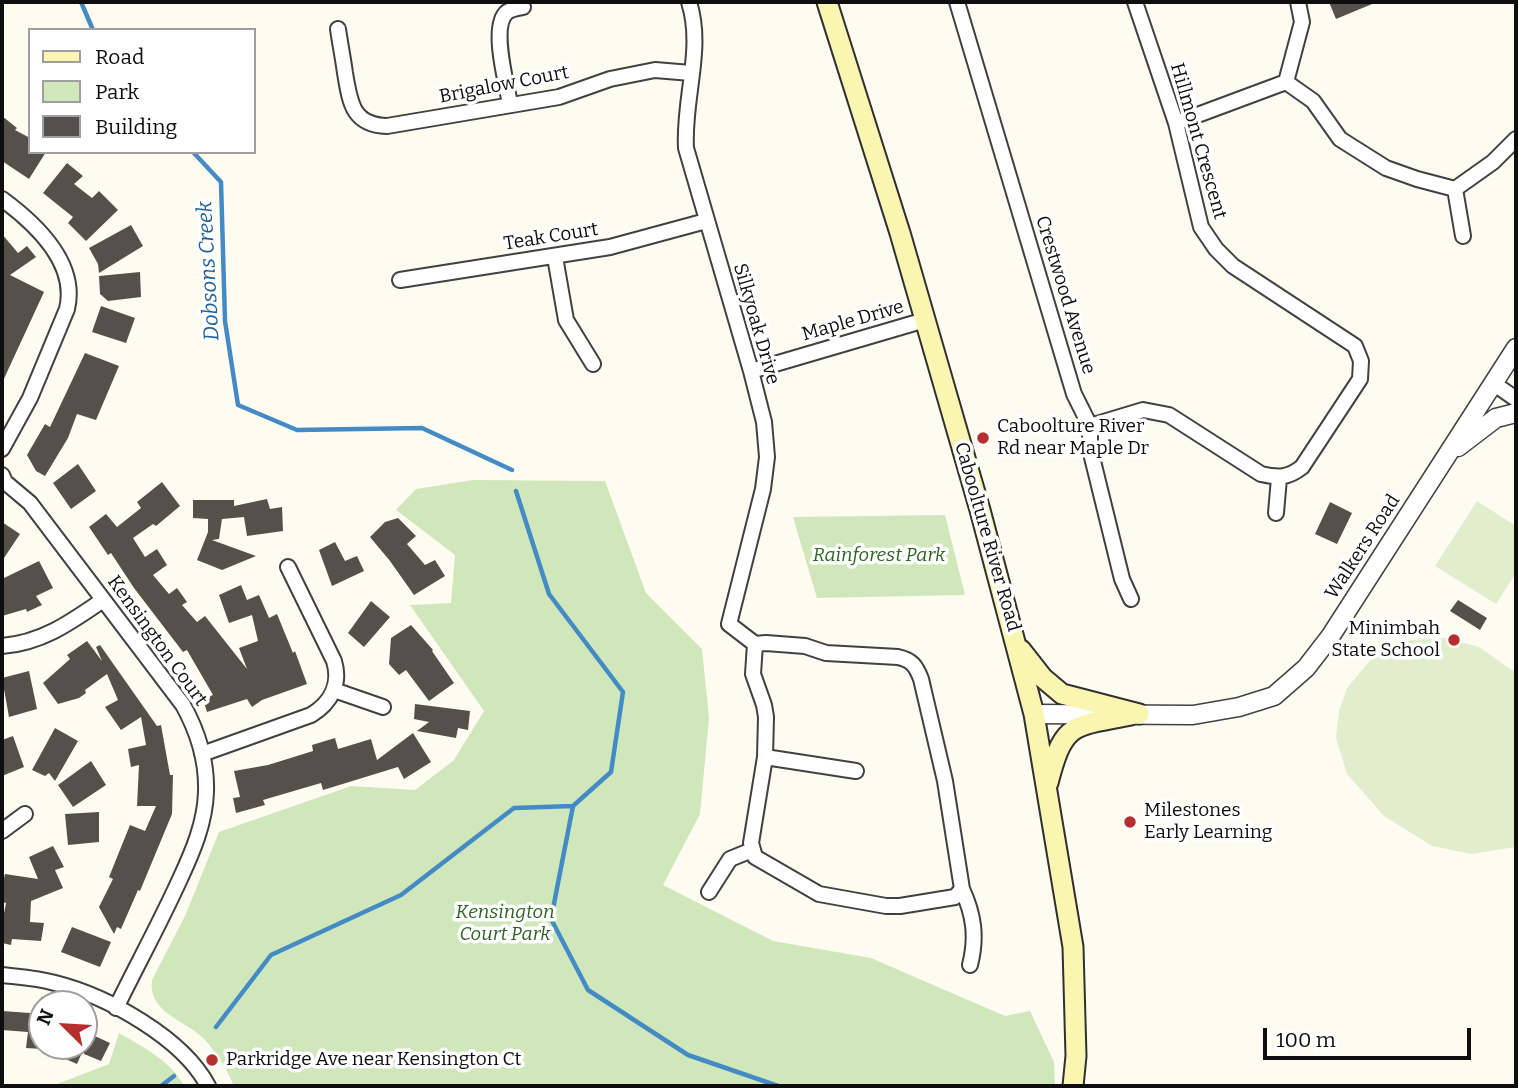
<!DOCTYPE html>
<html>
<head>
<meta charset="utf-8">
<style>
	body { margin:0 }
	#map { position:relative; width:1518px; height:1088px; overflow:hidden; background:#fefcf1; font-family:Bitter,serif }
	canvas { display:block }
	.frame { position:absolute; inset:0; border:4px solid #0e0e0e; pointer-events:none }
	.legend { position:absolute; left:28px; top:28px; width:228px; height:126px; box-sizing:border-box; background:#fff; border:2px solid #9f9f9f; margin:0; padding:9px 12px; list-style:none; font-size:21px; color:#0e0e0e }
	.legend li { display:flex; align-items:center; gap:14px; height:35px }
	.legend b { width:35px; border:2px solid #9f9f9f }
	.north { position:absolute; left:28px; top:990px; width:70px; height:70px; box-sizing:border-box; background:#fff; border:2px solid #9f9f9f; border-radius:50%; rotate:294deg; font-size:19px; font-weight:700; line-height:28px; text-align:center; color:#0e0e0e }
	.north::after { content:''; display:block; margin:auto; width:24px; height:32px; background:#b62f2f; clip-path:polygon(50% 0,100% 100%,50% 72%,0 100%) }
	.scale { position:absolute; left:1263px; top:1028px; width:208px; height:32px; box-sizing:border-box; border:4px solid #0e0e0e; border-top:0; padding-left:9px; font-size:21px; line-height:24px; white-space:nowrap; color:#0e0e0e; -webkit-text-stroke:5px #fff; paint-order:stroke }
</style>
</head>
<body>
<div id="map">
<canvas width="1518" height="1088"></canvas>
<div class="frame"></div>
<ul class="legend">
<li><b style="height:9px;background:#faf5b0"></b>Road</li>
<li><b style="height:19px;background:#d0e7bc"></b>Park</li>
<li><b style="height:19px;background:#56504b"></b>Building</li>
</ul>
<div class="north">N</div>
<div class="scale">100 m</div>
</div>
<script>
const context = document.querySelector('canvas').getContext('2d');
context.lineJoin = 'round';
function fill(path, color) { context.fillStyle = color; context.fill(path, 'evenodd'); }
function stroke(path, color, width, dash) { context.strokeStyle = color; context.lineWidth = width; context.lineCap = dash ? 'butt' : 'round'; context.setLineDash(dash || []); context.stroke(path); }
function write(font, color, halo, rows, align = 'center') {
  context.font = font + ' Bitter,serif'; context.lineWidth = 7; context.setLineDash([]); context.textBaseline = 'middle'; context.strokeStyle = halo; context.fillStyle = color; for (const [text, x, y, turn = 0] of rows) {
    context.save(); context.translate(x, y); context.rotate((+turn || 0) * Math.PI / 180); context.textAlign = isNaN(turn) ? turn : align; if (halo) context.strokeText(text, 0, 0); context.fillText(text, 0, 0); context.restore();
  }
}
fill(new Path2D(`
	M473 480 605 481 646 593 702 649 709 718 700 814 663 885 773 941 871 958 1005 1016 1030 1011 1054 1062 1055 1086H234C226 1068 218 1054 204 1039 185 1020 147 1012 152 980L185 916 219 832 351 786 415 790 454 760 484 711 410 605 451 603 455 555 396 510 416 489Z
	M945 515 965 595 817 598 793 517Z
	M119 1033C142 1046 172 1062 184 1086H52L109 1064Z`), '#d0e7bc');
fill(new Path2D(`
	M1477 501 1516 526V573L1496 604 1435 566Z
	M1444 638 1479 647 1516 673 1515 847 1472 854 1432 846 1384 816 1347 774 1336 738 1339 711 1347 688 1372 658 1411 640Z`), '#e1eecd');
stroke(new Path2D(`
	M81 2 93 30
	M193 152 221 182 225 321 238 405 297 430 422 428 512 470
	M516 491 549 594 623 692 611 772 573 806 551 919 588 990 688 1055 778 1086
	M216 1027 271 955 401 895 514 808 573 806
	M161 1086 174 1076`), '#448bc5', 4.5);
fill(new Path2D(`
	M1329 2H1377L1336 19Z
	M2 116 17 128 15 130 30 138V152H46L29 179 2 161Z
	M67 163 83 176 74 184 92 198 99 191 118 210 86 241 68 223 73 217 43 193Z
	M131 225 143 246 99 273 98 264 89 248Z
	M2 234 18 253 27 246 36 257 10 275 44 292 2 383Z
	M140 272 141 297 108 301 100 294 99 276Z
	M101 306 135 318 126 343 92 332Z
	M85 353 119 366 96 420 77 414 68 438 45 476 36 471 27 455 45 424 50 427Z
	M78 464 96 491 71 509 53 483Z
	M162 482 180 506 156 526 153 524 133 538 145 557 157 549 167 565 153 575 169 594 177 588 187 602 182 605 197 622 205 616 247 669 239 648 258 641 252 615 229 623 219 595 241 585 247 600 259 595 269 618 277 614 293 653 295 651 307 684 262 700 252 707 247 699 207 712 203 699 213 695 187 650 183 652 134 588 111 553 108 555 89 527 106 514 117 527 141 508 137 502Z
	M267 499 270 509 282 507 283 531 247 536 244 517 222 519 219 539 212 540 256 556 222 570 197 560 208 532V519L193 518V500H234V506Z
	M1330 502 1352 513 1337 544 1315 534Z
	M398 518 416 536 407 544 425 565 435 560 445 576 414 595 390 561 370 537 385 522Z
	M2 522 20 534 2 561Z
	M335 542 345 561 357 556 364 571 332 586 319 550Z
	M39 561 53 588 36 596 42 605 27 612 26 609 2 616V579Z
	M1458 600 1487 618 1480 630 1450 611Z
	M371 601 390 617 364 647 348 633Z
	M411 625 433 650 432 651 454 683 429 701 406 670 399 675 389 664 391 638Z
	M87 641 102 661 96 647 100 645 157 726 161 725 170 775H173L172 814 140 891 138 890 121 929 117 927 114 934 99 907 113 879 109 877 130 825 145 831 156 806H137L139 765 131 767 128 749 146 745 141 717 121 730 105 707 118 700 107 674 85 690 86 693 79 698 58 704 43 683 70 659 67 655Z
	M29 671 37 709 9 717 2 678Z
	M415 704 470 711 468 730 458 728 456 738 417 731 429 722 414 719Z
	M55 728 78 741 55 781 49 773 45 776 32 770Z
	M413 733 431 762 404 779 398 767 323 790 321 783 263 800 265 805 236 813 233 798 240 797 234 771 268 765 313 751 312 745 335 738 338 749 371 739 377 760Z
	M13 736 24 767 2 776V740Z
	M91 761 106 785 73 807 58 785Z
	M99 812V842L68 845 65 814Z
	M53 846 64 867 55 870 63 888 31 901 30 922 44 923 41 941 12 939 11 945 2 943V923L6 903 2 902V887L5 874 38 879 29 857Z
	M72 927 111 942 100 967 61 952Z
	M42 996V1049L26 1048 28 1032 2 1030V1011L30 1013 29 1021 31 1022Z
	M84 1031 110 1043 101 1061 84 1054V1048L77 1064 61 1057 67 1046H84Z`), '#56504b');
const minor = new Path2D(`
	M689 2C704 49 683 99 686 148L751 371 764 422 767 457 763 489 729 624 755 644
	M957 2 1074 394 1090 426V449L1122 579 1131 599
	M338 29C340 43 343 58 345 73 350 102 352 125 387 126L559 97 610 79 655 70 691 73
	M1286 82 1302 22 1298 2
	M510 104C507 85 490 26 507 12 511 9 518 8 523 7
	M1176 123 1286 82 1313 101 1340 139 1386 168 1417 179 1455 189 1493 162 1516 139
	M1455 189 1463 236
	M2 199C36 224 78 263 67 309L30 398 2 449
	M555 257 566 320 593 364
	M400 280 610 247 706 221
	M751 371 925 320
	M1493 383 1516 399
	M1090 426 1143 410 1169 415 1261 474C1279 478 1288 478 1302 467L1360 379 1361 361 1355 346 1233 266 1216 249 1201 227 1176 123 1135 2
	M2 475 5 482 30 503 183 705C198 732 207 761 206 792 205 823 193 851 180 879 160 923 137 965 116 1008
	M1276 513 1279 478
	M766 643 805 646 826 653 898 657C912 660 916 666 921 679L945 781 962 889 955 897 900 906H886L819 894 755 857 751 843 765 757 766 717 764 705 753 674 755 644Z
	M2 646C42 643 71 622 103 600
	M334 690 383 707
	M202 754 311 715C331 703 341 684 334 661L288 567
	M765 757 856 771
	M2 831 25 814
	M962 889C974 915 977 937 970 965
	M709 892 730 859 752 850
	M2 975C20 977 38 978 55 983 107 996 183 1038 208 1086`);
const tertiary = new Path2D(`
	M1458 447 1496 418 1516 413
	M1034 714 1193 715 1239 707 1274 696 1306 668 1330 637 1516 348`);
const secondary = new Path2D(`
	M827 2 900 233 980 510 1034 714 1073 947 1076 1056 1073 1086
	M1021 650 1043 678 1062 694 1139 714
	M1048 783C1064 721 1072 727 1131 715`);
stroke(minor, '#414141', 18);
stroke(tertiary, '#414141', 21);
stroke(secondary, '#303030', 23);
stroke(minor, '#fff', 14);
stroke(tertiary, '#fff', 18);
stroke(secondary, '#faf5b0', 19);
for (const [x, y, r, color] of [
	[983,438,7,"#b62f2f"],
	[1454,640,7,"#b62f2f"],
	[1130,822,7,"#b62f2f"],
	[212,1060,7,"#b62f2f"]
]) { const dot = new Path2D(); dot.arc(x, y, r, 0, 2 * Math.PI); context.fillStyle = color; context.fill(dot); stroke(dot, '#fff', 2.5); }
write('19px', '#0e0e0e', '#fff', [
	["Brigalow Court",504,85,-11],
	["Hillmont Crescent",1198,141,74],
	["Teak Court",551,237,-9],
	["Crestwood Avenue",1065,295,73],
	["Maple Drive",853,321,-16],
	["Silkyoak Drive",756,324,74],
	["Caboolture River Road",987,537,74],
	["Walkers Road",1363,547,-57],
	["Kensington Court",157,641,54]
]);
write('19px', '#0e0e0e', '#fff', [
	["Caboolture River",997,427],
	["Rd near Maple Dr",997,449],
	["Minimbah",1440,629,"right"],
	["State School",1440,651,"right"],
	["Milestones",1144,811],
	["Early Learning",1144,833],
	["Parkridge Ave near Kensington Ct",226,1060]
], 'left');
write('italic 19px', '#2d6222', '#fff', [
	["Rainforest Park",879,556],
	["Kensington",505,913],
	["Court Park",505,935]
]);
write('italic 21px', '#1f5e98', '#fff', [
	["Dobsons Creek",209,271,-93]
]);
</script>
</body>
</html>
